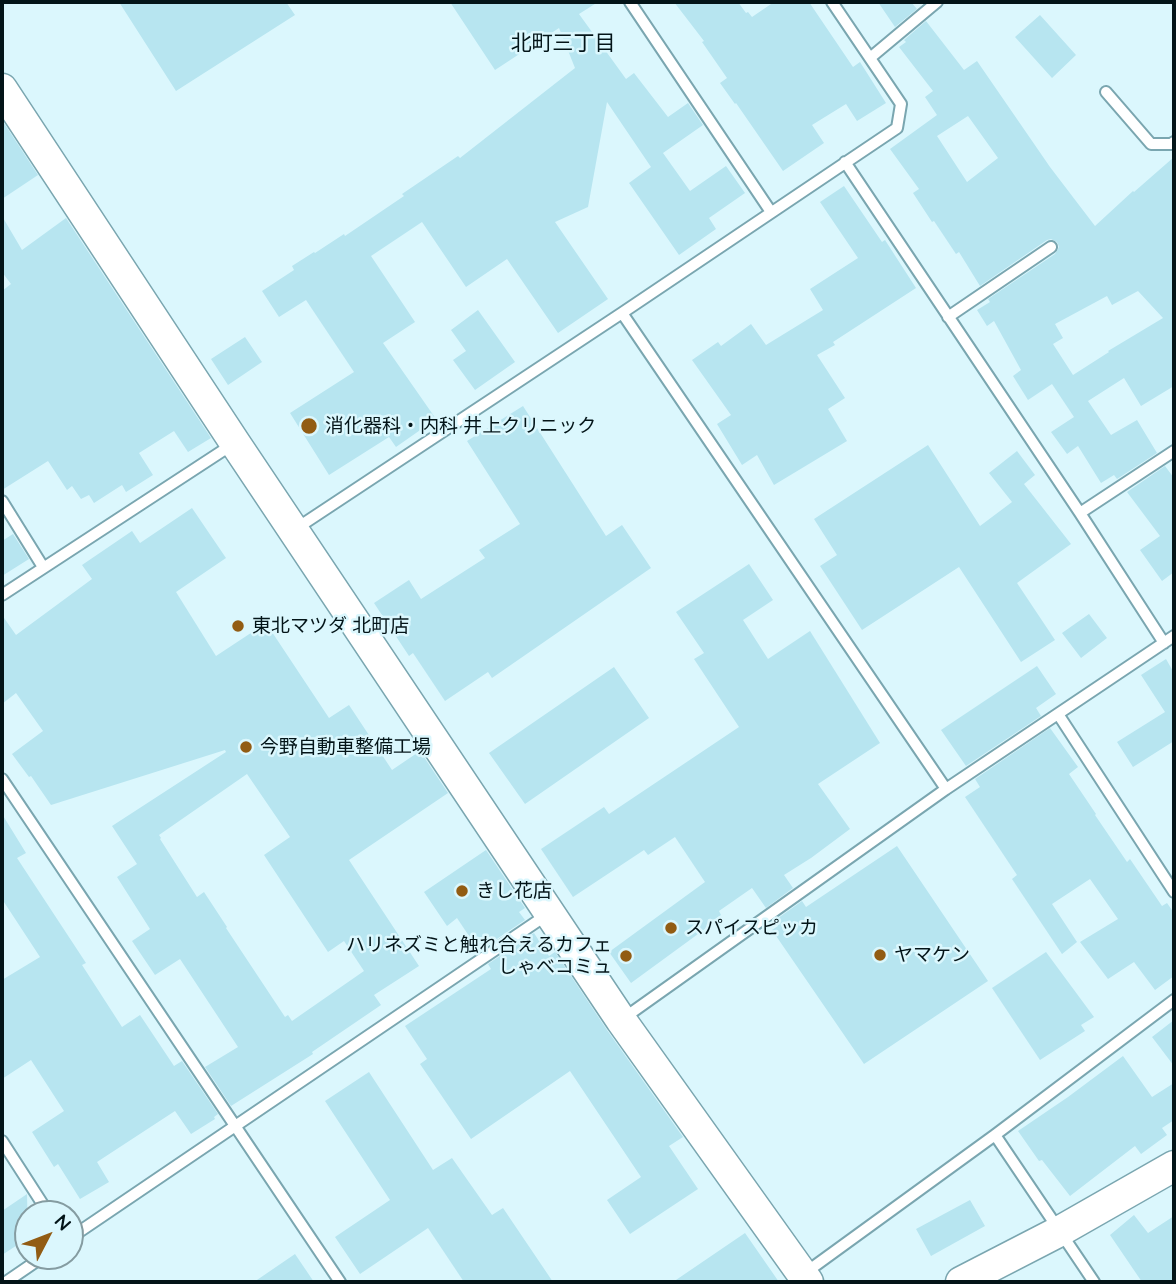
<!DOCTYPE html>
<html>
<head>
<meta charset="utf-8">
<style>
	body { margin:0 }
	#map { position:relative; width:1176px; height:1284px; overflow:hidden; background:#dbf7fd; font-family:Quicksand,sans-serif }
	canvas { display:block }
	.frame { position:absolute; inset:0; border:4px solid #031418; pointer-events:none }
	.north { position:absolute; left:14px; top:1200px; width:70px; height:70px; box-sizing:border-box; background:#dbf7fd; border:2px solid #859ca1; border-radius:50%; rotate:48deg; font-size:19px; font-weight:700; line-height:28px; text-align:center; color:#031418 }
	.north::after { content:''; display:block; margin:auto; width:24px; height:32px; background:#925c13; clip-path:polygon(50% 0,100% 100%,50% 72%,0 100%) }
</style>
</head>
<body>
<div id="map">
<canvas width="1176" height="1284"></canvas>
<div class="frame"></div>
<div class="north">N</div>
</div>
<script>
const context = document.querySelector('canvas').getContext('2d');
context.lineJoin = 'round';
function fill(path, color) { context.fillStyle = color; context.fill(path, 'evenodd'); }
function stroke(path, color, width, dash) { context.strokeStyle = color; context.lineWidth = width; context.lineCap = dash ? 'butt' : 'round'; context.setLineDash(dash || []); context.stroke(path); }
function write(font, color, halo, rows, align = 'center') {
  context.font = font + ' Quicksand,"Noto Sans JP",sans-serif'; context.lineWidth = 5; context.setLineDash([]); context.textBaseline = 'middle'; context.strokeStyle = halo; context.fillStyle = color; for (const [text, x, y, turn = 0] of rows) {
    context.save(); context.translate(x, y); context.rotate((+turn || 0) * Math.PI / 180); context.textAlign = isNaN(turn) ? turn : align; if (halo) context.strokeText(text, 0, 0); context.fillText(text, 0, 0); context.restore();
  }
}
fill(new Path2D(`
	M119 2H286L295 15 176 91Z
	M450 2H598L579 14 626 79 634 73 668 117 688 103 703 125 663 153 690 191 726 166 745 193 709 218 716 229 679 255 629 183 651 167 607 102 588 207 555 222 608 299 558 333 507 259 466 287 422 222 371 256 415 322 383 343 436 419 396 447 389 437 329 475 290 413 354 372 306 300 279 317 262 291 294 270 292 266 314 252 315 253 344 234 345 236 404 196 402 194 458 156 460 158 575 68 559 28 495 70Z
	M674 2H738L746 13 748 12 752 17 774 2H809L853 67 860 62 886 103 857 121 846 104 812 125 824 143 783 171 736 103 735 104 720 83 727 78 702 42 704 41Z
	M878 2H911L917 9 895 27Z
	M1040 15 1076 55 1052 78 1015 37Z
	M926 21 964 70 977 61 1050 167 1095 226 1133 191 1134 192 1174 157V386L1141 406 1124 378 1088 401 1111 435 1137 420 1157 453 1117 479 1114 475 1101 483 1078 446 1067 454 1051 432 1074 417 1052 384 1028 400 1013 376 1021 370 994 321 987 326 977 310 990 302 988 299 1055 254 1059 247 1057 242 1051 239 1047 240 980 286 959 252 956 254 934 221 932 222 913 193 919 189 890 149 937 115 925 97 933 91 899 47 906 42 904 40ZM968 116 998 158 967 182 937 136ZM1138 291 1163 318 1108 351 1109 352 1073 375 1053 344 1063 338 1055 324 1107 296 1112 305Z
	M2 120 38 175 2 199Z
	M844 186 882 242 885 240 916 288 833 342 835 345 817 355 845 398 828 409 847 441 774 485 757 455 742 465 717 424 731 415 692 360 718 342 721 346 751 324 766 345 823 310 810 289 858 258 820 202Z
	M2 216 22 250 66 218 211 438 188 452 174 431 139 453 153 475 126 492 122 485 94 503 89 495 81 499 72 486 67 490 48 461 2 490V291L11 284 2 272Z
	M478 310 515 362 475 390 453 360 466 351 451 330Z
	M245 337 262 362 228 385 211 359Z
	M523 406 606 536 622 525 651 568 492 678 488 672 445 701 413 653 409 656 374 603 409 580 421 599 485 558 479 550 520 524 467 441Z
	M928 445 980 526 1012 502 989 473 1017 451 1035 475 1024 484 1071 544 1017 583 1055 640 1021 662 959 567 862 630 820 566 837 555 814 519Z
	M1165 466 1174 478V572L1162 581 1140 550 1160 536 1127 492Z
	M192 508 226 558 176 592 216 656 266 623 329 718 349 705 392 770 420 751 448 793 349 860 419 966 374 995 381 1005 312 1052 313 1054 231 1106 205 1067 238 1047 180 959 155 975 132 941 150 929 117 877 137 864 112 826 226 752 225 750 51 805 31 776 29 777 12 754 43 731 16 693 2 704V615L16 635 92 579 82 565 132 531 140 543ZM247 774 290 837 264 855 328 952 344 941 364 971 292 1021 288 1015 285 1017 226 928 227 927 204 892 197 897 160 839 161 838 159 835Z
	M13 534 29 559 2 576V541Z
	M749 564 773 600 743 620 768 659 810 631 880 743 818 784 850 829 811 858 784 875 793 888 766 908 752 888 719 911 721 915 708 924 709 926 631 983 609 952 705 882 675 837 648 855 644 850 573 897 541 849 604 807 609 814 739 727 694 659 704 653 676 612Z
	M1089 614 1107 638 1081 658 1062 633Z
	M1166 659 1174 673V741L1133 767 1117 742 1165 712 1141 675Z
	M1037 666 1056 694 1036 708 1041 716 966 766 941 730Z
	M614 667 649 718 525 804 489 753Z
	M1050 728 1078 767 1069 774 1096 814 1095 815 1127 862 1130 859 1162 906 1167 903 1174 913V976L1155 990 1134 962 1108 979 1080 942 1118 919 1090 879 1052 904 1077 942 1062 954 1012 879 1017 875 965 797 980 787 975 779Z
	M2 814 26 853 17 858 86 963 82 965 122 1027 140 1015 174 1066 182 1061 218 1114 214 1117 215 1119 191 1134 175 1111 97 1162 109 1182 80 1199 58 1164 54 1167 32 1132 64 1111 31 1060 2 1079V980L40 957 2 899Z
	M897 846 988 981 864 1064 772 930 778 926 774 921 802 901 806 907Z
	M486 850 525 908 519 912 525 920 479 951 457 918 447 926 424 892Z
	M534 933 549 956 555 952 607 1030 683 1137 669 1146 698 1189 630 1234 607 1200 641 1177 570 1071 471 1139 420 1064 427 1059 405 1026 491 969 488 964Z
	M1046 952 1094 1017 1081 1025 1085 1031 1040 1060 992 988Z
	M1174 1020V1066L1152 1037Z
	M1123 1056 1152 1097 1174 1083V1120L1162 1128 1167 1135 1141 1154 1135 1146 1070 1196 1042 1160 1039 1161 1018 1131 1068 1097Z
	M369 1072 433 1170 452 1158 492 1215 503 1208 553 1282H464L428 1228 360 1274 335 1237 390 1200 325 1101Z
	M27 1194 28 1238 2 1255V1211Z
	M970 1200 985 1226 931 1256 916 1229Z
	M1134 1215 1148 1233 1174 1216V1282H1142L1110 1235Z
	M745 1233 779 1282H673Z
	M295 1254 314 1282H254Z`), '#b7e5f0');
const lane = new Path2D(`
	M630 2 771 212
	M870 58 937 2
	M1106 92 1151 144H1171L1174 142
	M845 162 1080 513 1164 643
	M622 313 946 789
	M948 317 1051 247
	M2 501 43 567
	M1080 513 1174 451
	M294 530 622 313 897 128 901 104 832 2
	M2 595 233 444
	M1058 714 1174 892
	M2 779 340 1282
	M624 1018 946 789 1174 636
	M995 1135 1094 1282
	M2 1141 49 1214
	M70 1238 548 914
	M805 1273 995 1135 1174 1000
	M6 1282 44 1256`);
const secondary = new Path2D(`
	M2 89 235 443 621 1020 808 1282
	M961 1282 1060 1231 1174 1166`);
stroke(lane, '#7aa6b0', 14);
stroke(secondary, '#7aa6b0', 33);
stroke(lane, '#fff', 10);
stroke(secondary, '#fff', 30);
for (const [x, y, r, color] of [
	[309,426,9,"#925c13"],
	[238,626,7,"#925c13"],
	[246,747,7,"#925c13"],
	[462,891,7,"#925c13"],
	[671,928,7,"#925c13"],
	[880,955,7,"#925c13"],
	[626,956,7,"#925c13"]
]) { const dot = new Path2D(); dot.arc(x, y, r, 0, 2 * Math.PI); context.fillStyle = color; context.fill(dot); stroke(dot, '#dbf7fd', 2.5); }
write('19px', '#031418', '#dbf7fd', [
	["消化器科・内科 井上クリニック",325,426],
	["東北マツダ 北町店",252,626],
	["今野自動車整備工場",260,747],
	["きし花店",476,891],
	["スパイスピッカ",685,928],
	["ハリネズミと触れ合えるカフェ",612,945,"right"],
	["しゃべコミュ",612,967,"right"],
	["ヤマケン",894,955]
], 'left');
write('21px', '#031418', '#dbf7fd', [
	["北町三丁目",563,44]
]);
</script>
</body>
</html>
